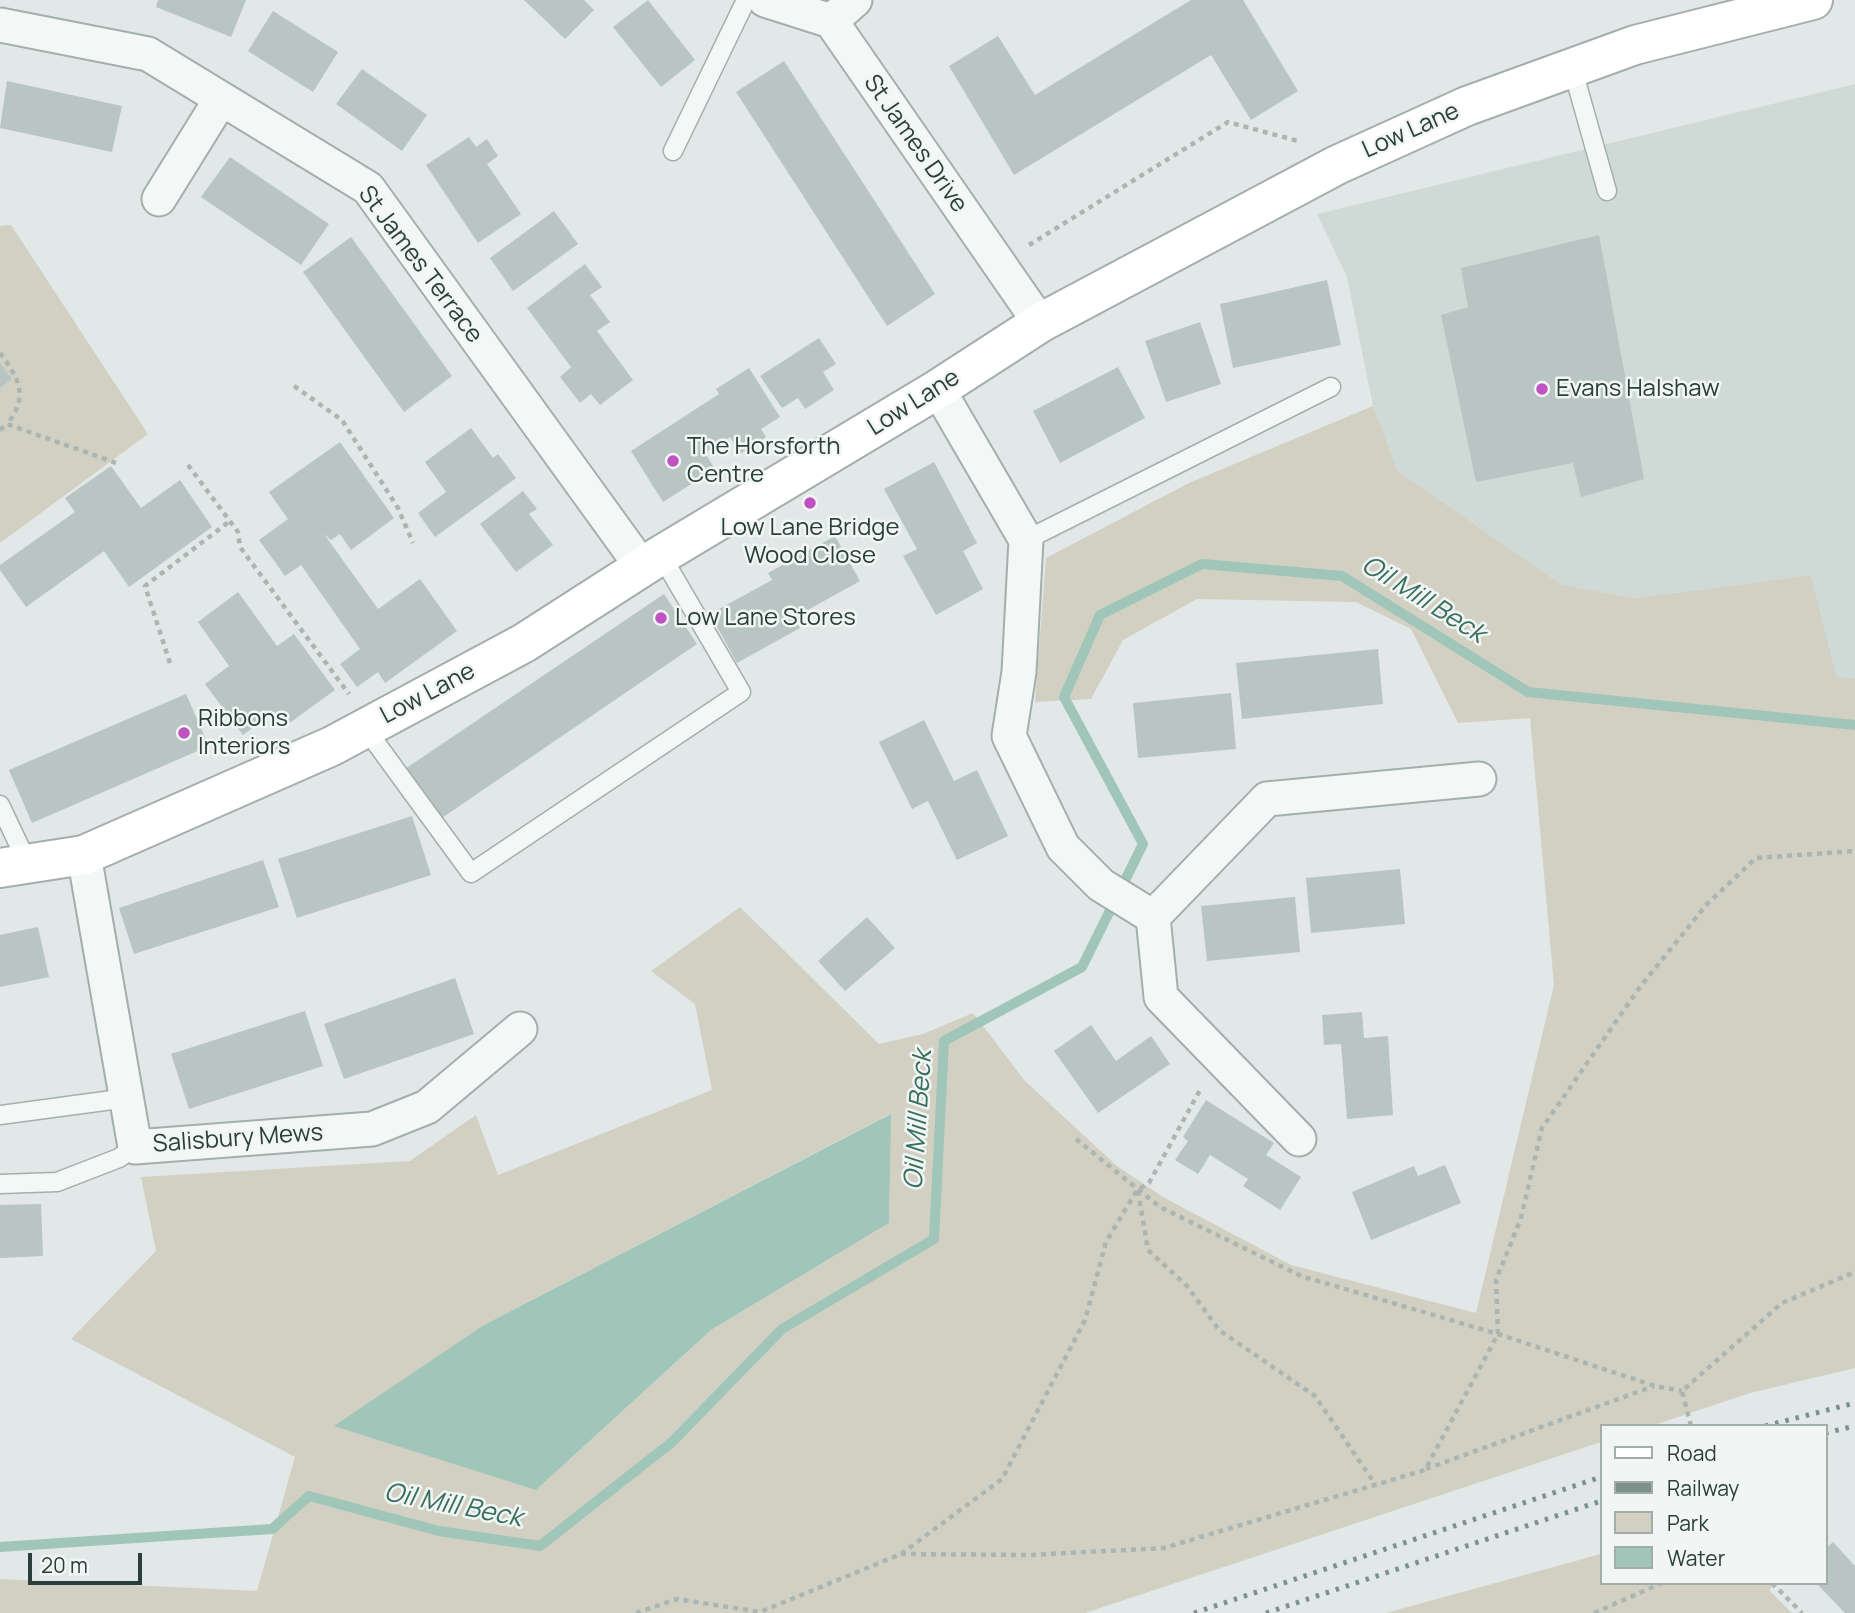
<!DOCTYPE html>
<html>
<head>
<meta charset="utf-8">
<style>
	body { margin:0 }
	#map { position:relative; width:1855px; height:1613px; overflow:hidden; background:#e1e8e7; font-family:Manrope,sans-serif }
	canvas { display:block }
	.legend { position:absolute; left:1600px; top:1424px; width:228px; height:161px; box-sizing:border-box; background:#f1f6f5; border:2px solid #a2adaa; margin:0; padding:9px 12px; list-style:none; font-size:21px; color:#2b3f3a }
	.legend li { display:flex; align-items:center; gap:14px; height:35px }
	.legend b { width:35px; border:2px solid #a2adaa }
	.scale { position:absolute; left:28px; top:1553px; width:114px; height:32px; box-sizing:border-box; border:4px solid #2b3f3a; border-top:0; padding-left:9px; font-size:21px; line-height:24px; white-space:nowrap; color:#2b3f3a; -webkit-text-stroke:5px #f1f6f5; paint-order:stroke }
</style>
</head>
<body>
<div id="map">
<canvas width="1855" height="1613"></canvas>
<ul class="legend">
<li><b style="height:9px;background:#fff"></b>Road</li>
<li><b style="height:9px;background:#7c908c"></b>Railway</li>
<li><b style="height:19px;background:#d1d0c3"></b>Park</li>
<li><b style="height:19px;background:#a0c5b9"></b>Water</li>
</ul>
<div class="scale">20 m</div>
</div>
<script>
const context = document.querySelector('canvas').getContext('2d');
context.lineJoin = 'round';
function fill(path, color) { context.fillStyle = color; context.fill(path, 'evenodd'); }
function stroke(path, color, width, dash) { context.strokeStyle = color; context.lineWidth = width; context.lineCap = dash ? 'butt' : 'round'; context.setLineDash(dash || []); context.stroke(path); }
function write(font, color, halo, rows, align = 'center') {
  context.font = font + ' Manrope,sans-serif'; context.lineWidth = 5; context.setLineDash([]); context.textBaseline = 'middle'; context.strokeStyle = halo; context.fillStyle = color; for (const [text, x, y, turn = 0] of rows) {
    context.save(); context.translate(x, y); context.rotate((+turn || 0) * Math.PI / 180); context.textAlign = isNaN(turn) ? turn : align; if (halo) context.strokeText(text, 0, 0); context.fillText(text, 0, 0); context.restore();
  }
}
fill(new Path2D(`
	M1855 84V678L1837 677 1811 575 1636 598 1562 585 1398 471 1373 406 1347 277 1317 214Z`), '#cfdad7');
fill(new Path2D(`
	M11 225 148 434 0 543V226Z
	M1373 406 1398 471 1562 585 1636 598 1811 575 1837 677 1855 678V1368L1750 1393 1651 1426H1601V1442L1085 1613H0V1579L257 1591 295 1457 71 1339 156 1251 141 1177 410 1161 476 1115 498 1175 712 1090 695 1004 651 971 740 907 879 1044 923 1034 973 1013 1025 1081 1117 1166 1163 1197 1291 1265 1476 1313 1554 985 1530 718 1458 723 1411 629 1356 602 1197 599 1123 640 1091 699 1035 702 1046 558 1189 483ZM890 1114 889 1223 711 1330 536 1490 484 1325Z
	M1601 1554V1583H1775L1769 1590 1792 1613H1386Z`), '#d1d0c3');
fill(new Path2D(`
	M891 1114 889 1223 711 1330 536 1490 334 1426 484 1325Z`), '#a0c5b9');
stroke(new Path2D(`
	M0 1547 272 1529 309 1496 439 1531 540 1546 672 1442 782 1329 934 1239 944 1041 1082 967 1143 844 1064 697 1100 615 1202 564 1342 576 1528 692 1855 725`), '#a0c5b9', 10);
fill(new Path2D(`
	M158 0H246L231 37 156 7Z
	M524 0H584L594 10 565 39Z
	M648 0 695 60 661 87 613 27Z
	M1191 0H1243L1298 91 1251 120 1211 55 1014 175 949 66 998 36 1035 95Z
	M273 11 338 52 313 92 248 51Z
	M784 61 935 294 887 326 736 92Z
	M362 69 427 115 402 151 336 104Z
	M7 81 122 106 112 152 0 128Z
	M469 137 476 147 487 139 498 156 487 164 521 214 478 243 426 165Z
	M230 157 329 224 301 265 201 197Z
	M554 211 578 244 513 291 490 258Z
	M1599 235 1644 479 1581 497 1573 463 1476 482 1441 315 1468 307 1461 268Z
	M351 237 452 376 404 412 303 272Z
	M585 264 602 287 590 295 610 322 597 331 633 380 600 405 591 394 580 403 560 377 571 367 527 308Z
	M1327 280 1341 345 1233 368 1220 304Z
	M1200 322 1221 384 1166 402 1145 341Z
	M819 338 836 364 823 372 834 390 805 409 798 398 782 408 760 376Z
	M0 363 12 379 0 388Z
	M1118 367 1145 418 1060 463 1033 411Z
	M749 368 780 417 761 429 766 437 740 454 730 437 705 453 715 469 663 502 631 451 719 394 716 389Z
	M471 428 493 458 498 454 516 478 435 537 418 513 446 492 425 462Z
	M340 442 394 518 351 550 340 534 331 540 324 534 378 609 420 579 457 631 385 683 378 672 357 687 340 664 360 649 301 565 285 576 259 540 288 519 269 492Z
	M934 462 977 543 963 551 983 589 936 615 903 556 917 549 884 489Z
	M111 466 141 508 180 480 212 527 129 587 104 551 26 607 0 570V565L75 512 65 498Z
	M523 491 537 509 529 514 553 545 516 572 480 524Z
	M835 536 860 581 795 617 800 628 737 663 710 614 772 580 768 573Z
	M238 592 277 646 294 634 335 690 284 727 274 712 243 735 205 684 229 666 198 622Z
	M664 594 697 644 436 822 402 771Z
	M1378 649 1383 704 1242 719 1236 663Z
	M1231 693 1236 749 1138 758 1133 703Z
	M186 694 209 746 32 823 9 770Z
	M924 720 954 781 977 770 1008 836 957 860 928 801 912 809 879 742Z
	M412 816 431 875 297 918 278 859Z
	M263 860 279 907 134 954 119 908Z
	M1400 869 1405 924 1311 933 1306 878Z
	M1295 897 1300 952 1207 961 1201 906Z
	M867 917 895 948 845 991 818 961Z
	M38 927 49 977 0 987V935Z
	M455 978 474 1034 344 1079 324 1024Z
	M305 1011 323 1066 189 1109 171 1054Z
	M1362 1012 1364 1038 1388 1036 1393 1115 1347 1119 1341 1044 1324 1045 1322 1015Z
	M1091 1025 1116 1061 1151 1036 1170 1064 1098 1113 1054 1051Z
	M1206 1100 1274 1143 1266 1155 1301 1177 1280 1210 1243 1186 1248 1179 1210 1155 1198 1174 1175 1160 1188 1141 1183 1137Z
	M1445 1165 1461 1203 1371 1240 1352 1192 1414 1166 1418 1176Z
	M41 1204 43 1256 0 1258V1205Z
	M1833 1542 1855 1566V1613H1845L1816 1583H1825V1549Z`), '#b9c5c2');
const lane = new Path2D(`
	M1572 67 1607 191
	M673 151 746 0
	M1026 540 1331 387
	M365 728 471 873 741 692 661 555
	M0 805 28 864
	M0 1115 127 1098
	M0 1184 57 1182 119 1158 135 1147`);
const street = new Path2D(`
	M765 0 831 21 1040 323
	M831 21 855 0
	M0 25 148 54 368 188 642 567
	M159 199 221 99
	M938 389 1026 540 1019 672 1009 736 1063 847 1101 885 1153 917
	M84 855 135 1147 372 1129 427 1107 520 1029
	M1153 917 1267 799 1479 779
	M1153 917 1161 997 1299 1139`);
const secondary = new Path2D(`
	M0 868 84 855 332 746 524 643 661 555 938 389 1040 323 1337 165 1467 106 1635 45 1813 0`);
stroke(lane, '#a3afac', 21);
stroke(street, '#a3afac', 37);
stroke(secondary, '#a3afac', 42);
stroke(new Path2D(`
	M1029 245 1228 122 1298 141
	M0 353C18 378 30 396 7 424
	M294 386 342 420 398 508 413 543
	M0 430 7 424 119 464
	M188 465 238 532 240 547 349 694
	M170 663 145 586 230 521
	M1076 1139 1160 1207 1301 1276 1498 1334 1655 1386 1682 1391
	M1138 1191 1148 1250 1187 1286 1219 1330 1315 1396 1375 1484
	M1691 1426 1682 1391 1782 1303 1855 1272
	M1426 1469 1654 1386
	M901 1554 1029 1555 1164 1548 1425 1470 1498 1334 1496 1280 1521 1218 1542 1128 1640 987 1707 904 1756 858 1855 851
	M1772 1583 1802 1613
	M636 1613 677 1599 760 1612 901 1554 1002 1479 1085 1320 1106 1242 1137 1190 1149 1183 1200 1090
	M1594 1613 1662 1583`), '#abb5b2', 4.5, [5, 5]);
stroke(lane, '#f3f7f6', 18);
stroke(street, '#f3f7f6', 33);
stroke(secondary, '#fff', 38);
stroke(new Path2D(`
	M1765 1426 1855 1403
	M1825 1433 1855 1426
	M1194 1613 1601 1477
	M1266 1613 1601 1501`), '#7c908c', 5, [3.5, 7]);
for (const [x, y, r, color] of [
	[1542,389,7,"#c152c1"],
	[673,461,7,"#c152c1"],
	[810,503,7,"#c152c1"],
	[661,618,7,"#c152c1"],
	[184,733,7,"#c152c1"]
]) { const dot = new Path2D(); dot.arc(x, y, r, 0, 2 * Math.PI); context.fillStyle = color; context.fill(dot); stroke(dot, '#f1f6f5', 2.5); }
write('24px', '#2b3f3a', '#f1f6f5', [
	["Low Lane",1411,131,-24],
	["St James Drive",915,144,55],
	["St James Terrace",420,265,53],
	["Low Lane",914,403,-32],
	["Low Lane",428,694,-28],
	["Salisbury Mews",238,1139,-4]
]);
write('24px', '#2b3f3a', '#f1f6f5', [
	["Evans Halshaw",1556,389],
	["The Horsforth",687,447],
	["Centre",687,475],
	["Low Lane Bridge",810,528,"center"],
	["Wood Close",810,556,"center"],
	["Low Lane Stores",675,618],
	["Ribbons",198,719],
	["Interiors",198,747]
], 'left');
write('italic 26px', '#396f5f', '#f1f6f5', [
	["Oil Mill Beck",1423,600,32],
	["Oil Mill Beck",919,1120,-86],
	["Oil Mill Beck",453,1506,11]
]);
</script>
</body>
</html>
